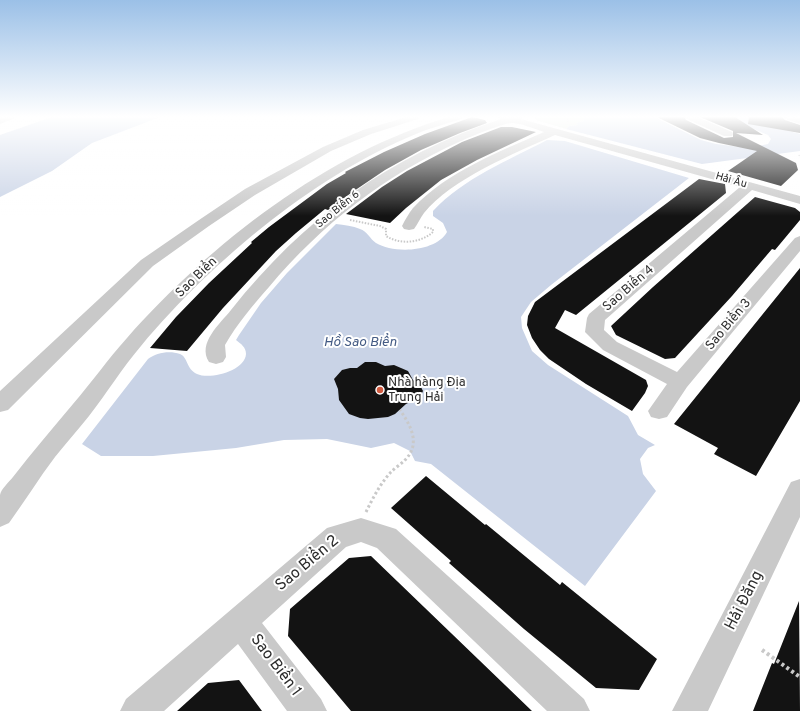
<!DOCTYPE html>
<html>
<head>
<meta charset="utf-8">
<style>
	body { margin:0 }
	canvas { display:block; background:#fff }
</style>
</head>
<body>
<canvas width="800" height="711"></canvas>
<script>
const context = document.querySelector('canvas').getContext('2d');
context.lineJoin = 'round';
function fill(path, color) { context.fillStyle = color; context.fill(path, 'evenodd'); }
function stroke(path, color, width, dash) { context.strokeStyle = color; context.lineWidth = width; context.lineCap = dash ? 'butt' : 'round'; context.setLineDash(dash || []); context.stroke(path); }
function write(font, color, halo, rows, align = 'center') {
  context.font = font + ' Overpass,sans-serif'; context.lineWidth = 4; context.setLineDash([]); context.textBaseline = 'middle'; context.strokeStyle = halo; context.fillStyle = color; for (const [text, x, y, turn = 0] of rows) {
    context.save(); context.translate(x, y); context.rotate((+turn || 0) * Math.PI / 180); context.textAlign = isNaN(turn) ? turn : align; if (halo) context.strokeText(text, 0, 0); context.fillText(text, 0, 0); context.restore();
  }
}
fill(new Path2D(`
	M535 117H586L583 121 576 123 578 125 569 126 566 129 536 120Z`), '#dfe8db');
fill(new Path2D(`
	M52 117H160L92 143 52 171 0 197V135Z
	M585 117H654L701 140 716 144 748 148 768 144 771 139 768 135 725 117H753L785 130 800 134V151L702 164 566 129 569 126 578 125 576 123 583 121Z
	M547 140 565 141 689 178 551 285 531 302 521 317 522 328 532 351 548 365 628 416 638 435 655 445 648 448 640 459 643 474 656 491 585 586 431 464 415 461 410 451 394 443 371 448 327 439 284 440 236 448 153 456H101L82 444 148 359C156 353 169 350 180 354 188 357 186 369 197 374 210 380 245 371 246 354 246 347 241 344 236 340L239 335 261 303 287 273 336 224C344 225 353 226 360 229 367 231 370 239 376 243 394 254 436 252 447 232L443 223 433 216V211C464 178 507 161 547 140Z`), '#c9d3e6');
fill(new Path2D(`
	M472 117 485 120 487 123 460 133 421 150 385 170 351 193 328 210 325 209 296 233 276 251 223 308 187 351 150 348 176 317 209 283 252 243 251 242 269 227 327 184 346 173 345 172 384 152 425 134Z
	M657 117H684L686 120 724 138 733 137V131L700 117H735L763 135 736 133 796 163 798 170 781 186 728 171 757 151 719 143 700 138Z
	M749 117H782L785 120 800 125V133L748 124Z
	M501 127H512L536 132 477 160 441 180 406 208 390 223 346 214 382 187 407 171 462 142Z
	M699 179 725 184 726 193 576 315 565 310 555 328 646 380 648 386 645 393 632 411 586 384 549 359 540 350 532 338 527 325 528 316 535 302Z
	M755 197 795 208 800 212V220L775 250 772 249 732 296 675 358 665 359 616 335 611 326 653 287Z
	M800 268V401L756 476 714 454 718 448 674 424Z
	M365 362H376L385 366 394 365 408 371 413 380 420 385 423 391 420 397 406 404 395 414 388 417 368 419 360 418 349 414 339 400 338 389 334 379 342 370 350 368H357Z
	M426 476 485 525 486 524 560 585 562 582 657 659 639 690 596 688 524 629 449 563 451 561 391 508Z
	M371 556 532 711H351L288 636 290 609 349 558Z
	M799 601 800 711H753L772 663 774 664Z
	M239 680 262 711H177L208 683Z`), '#131313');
stroke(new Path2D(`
	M567 117 568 123
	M799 155 800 157`), '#c9c9c9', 1.5, [1, 1]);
stroke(new Path2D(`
	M350 220 380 226 386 229V236C400 245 421 243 433 232V229L424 227`), '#c9c9c9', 2, [1.5, 1.5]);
stroke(new Path2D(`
	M366 512C373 498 380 484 391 472 395 468 401 464 405 460 421 444 411 426 400 410`), '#c9c9c9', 3, [2.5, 2.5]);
stroke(new Path2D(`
	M762 650 800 677`), '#c9c9c9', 4, [3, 3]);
fill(new Path2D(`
	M0 117H15L13 119 0 124Z
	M406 117H420L418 119 371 134 331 151 255 195 209 226 153 266 8 410 0 412V391L141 260 199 220 245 189 323 147 363 130Z
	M449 117H463L461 119C450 123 437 126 426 130 319 171 214 259 141 346 122 368 107 393 89 416 78 430 66 443 55 457 39 478 25 501 9 523L0 527C0 517 0 505 0 495 1 489 9 482 13 477 32 452 53 428 73 404 92 382 108 359 127 338 211 243 327 153 449 117Z
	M498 117H523L521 119 800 196V204L752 190 605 320 604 330 617 342 677 372 795 238 800 236V251L687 387 667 417 659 419 651 417 648 411 667 384 603 350 585 332 587 318 589 314 740 187 555 135C515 153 451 179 424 213 420 218 418 224 414 229L409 230 404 229 402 226C405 220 409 213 413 208 448 171 499 152 544 132 535 129 520 123 512 123 503 123 470 137 461 141 385 175 322 224 269 287 253 305 237 324 225 345L226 357 223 362 216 364 209 362C197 343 220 324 231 310 304 218 389 156 501 119Z
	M685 117H697L732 132 733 134 732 136H724L687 119Z
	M783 117 800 118V124L785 119Z
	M800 479V517L708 711H672L791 482Z
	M361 518 396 529 584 699 590 711H547L377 548 361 542 346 547 262 623 321 699 327 711H287L238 644 164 711H120L126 699 327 528Z`), '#c9c9c9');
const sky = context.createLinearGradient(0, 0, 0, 216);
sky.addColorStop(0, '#9bc0e7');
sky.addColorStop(0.54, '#fff');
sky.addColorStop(1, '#ffffff00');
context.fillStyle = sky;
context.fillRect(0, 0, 800, 216);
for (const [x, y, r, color] of [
	[380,390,4,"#d15b40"]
]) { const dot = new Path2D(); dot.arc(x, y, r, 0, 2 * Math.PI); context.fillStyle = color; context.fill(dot); stroke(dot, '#fff', 1.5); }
write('11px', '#2c2c2c', '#fff', [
	["Hải Âu",731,181,16],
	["Sao Biển 6",338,210,-39]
]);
write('13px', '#2c2c2c', '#fff', [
	["Sao Biển",197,278,-44],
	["Sao Biển 4",629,289,-41],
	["Sao Biển 3",729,325,-50]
]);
write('13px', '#2c2c2c', '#fff', [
	["Nhà hàng Địa",388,383],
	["Trung Hải",388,398]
], 'left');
write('italic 14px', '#445b84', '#fff', [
	["Hồ Sao Biển",360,343]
]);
write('16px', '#2c2c2c', '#fff', [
	["Sao Biển 2",308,564,-40],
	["Hải Đăng",745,601,-63],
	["Sao Biển 1",275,666,53]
]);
</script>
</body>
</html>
